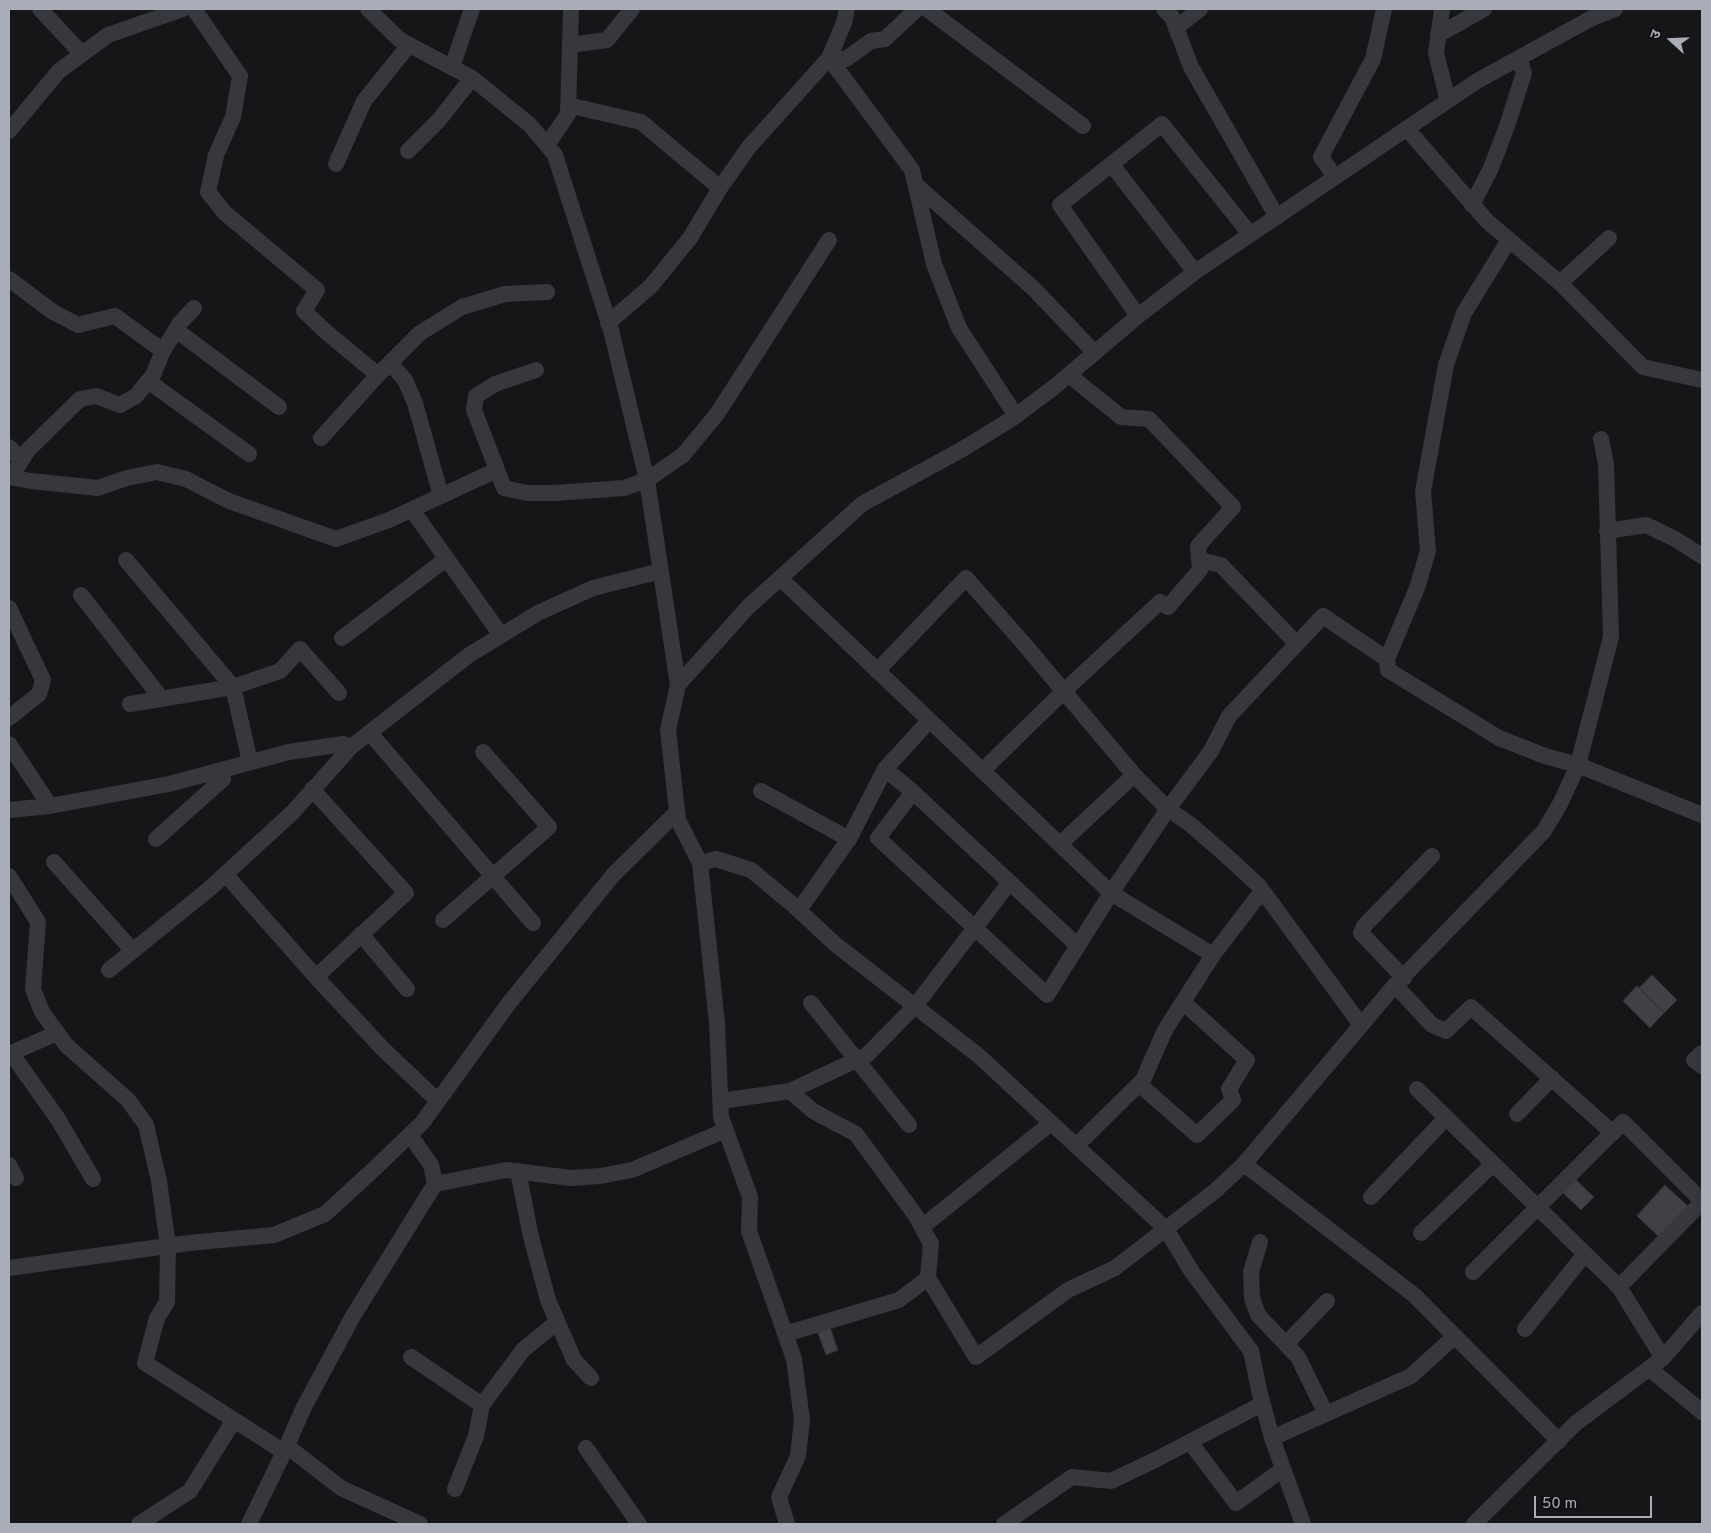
<!DOCTYPE html>
<html>
<head>
<meta charset="utf-8">
<style>
	body { margin:0 }
	#map { position:relative; width:1711px; height:1533px; overflow:hidden; background:#161618; font-family:Overpass,"Noto Sans Devanagari",sans-serif }
	canvas { display:block }
	.frame { position:absolute; inset:0; border:10px solid #a8adb8; pointer-events:none }
	.north { position:absolute; left:1646px; top:15px; width:50px; height:50px; -webkit-text-stroke:4px #111113; paint-order:stroke; rotate:290deg; font-size:14px; font-weight:700; line-height:20px; text-align:center; color:#a8adb8 }
	.north::after { content:''; display:block; margin:auto; width:18px; height:22px; background:#a8adb8; clip-path:polygon(50% 0,100% 100%,50% 72%,0 100%) }
	.scale { position:absolute; left:1534px; top:1496px; width:118px; height:22px; box-sizing:border-box; border:2px solid #a8adb8; border-top:0; padding-left:6px; font-size:15px; line-height:18px; white-space:nowrap; color:#a8adb8; -webkit-text-stroke:4px #111113; paint-order:stroke }
</style>
</head>
<body>
<div id="map">
<canvas width="1711" height="1533"></canvas>
<div class="frame"></div>
<div class="north">उ</div>
<div class="scale">50 m</div>
</div>
<script>
const context = document.querySelector('canvas').getContext('2d');
context.lineJoin = 'round';
function fill(path, color) { context.fillStyle = color; context.fill(path, 'evenodd'); }
function stroke(path, color, width, dash) { context.strokeStyle = color; context.lineWidth = width; context.lineCap = dash ? 'butt' : 'round'; context.setLineDash(dash || []); context.stroke(path); }
const building = new Path2D(`
	M1652 975 1677 1000 1664 1013 1639 988Z
	M1637 986 1664 1013 1650 1028 1623 1001Z
	M1576 1180 1594 1197 1581 1210 1563 1193Z
	M1665 1185 1690 1208 1661 1239 1637 1216Z
	M829 1324 838 1350 826 1355 816 1328Z`);
fill(building, '#404145');
stroke(building, '#303034', 1);
stroke(new Path2D(`
	M40 9 82 54
	M194 9 240 76 233 117 216 155 208 192 225 213 317 290 304 311 325 331 378 375
	M368 9 400 40 472 78 530 125 555 155 611 330 647 480 678 685 668 730 678 820 700 863 717 1023 721 1117 750 1197 749 1231 794 1359 802 1420 798 1456 779 1497 787 1524
	M927 9 1083 126
	M1164 9 1172 17 1191 67 1277 217
	M1442 9 1436 53 1448 101
	M1176 28 1200 9
	M1438 35 1484 9
	M570 45 607 40 632 9
	M829 58 912 170 934 264 959 328 1016 416
	M829 58 846 59 871 41 885 39 917 9
	M452 67 472 9
	M568 105 641 122 720 188
	M1407 129 1487 221 1560 283 1609 238
	M9 131 59 71 108 35 183 9
	M547 145 568 114 571 9
	M408 151 439 120 472 78
	M336 164 364 101 409 45
	M1112 165 1195 272
	M1335 177 1321 157 1373 59 1384 9
	M916 185 1033 288 1095 353
	M1472 205 1491 168 1507 126 1524 73 1519 58
	M9 279 53 312 78 325 115 316 163 351
	M1560 283 1643 367 1702 380
	M1138 316 1060 205 1162 124 1250 234
	M608 323 651 286 690 238 720 188 749 147 829 58 844 23 847 9
	M176 330 279 407
	M390 363 405 380 415 403 441 496
	M536 370 495 384 476 396 474 410 504 488 527 493H555L624 488 647 480 683 455 717 414 829 240
	M148 381 249 454
	M321 438 378 375 420 333 462 307 505 294 547 292
	M9 447 21 460
	M9 477 31 481 98 488 127 478 157 472 186 479 229 501 336 539 389 520 497 470
	M11 477 28 450 80 399 96 396 120 405 136 396 153 375 163 351 180 323 194 308
	M412 510 501 635
	M1607 531 1646 525 1675 539 1702 556
	M126 560 233 687 250 762
	M1199 560 1221 565 1297 644
	M780 578 1111 893 1213 955
	M81 595 161 698
	M9 608 43 680 39 694 9 718
	M342 638 446 559
	M1387 659 1417 588 1428 551 1423 491 1446 365 1464 313 1509 240
	M877 671 966 578 1025 645 1134 775 1168 809 1191 825 1229 858 1259 886 1361 1025
	M678 685 748 607 862 504 961 450 1010 420 1053 388 1138 316 1195 272 1477 81 1590 19 1615 9
	M130 704 233 687 280 671 300 649 339 693
	M929 721 885 769 913 792 1078 946
	M370 733 533 923
	M9 744 50 806
	M982 771 1064 691 1160 602 1168 607 1200 570 1198 546 1233 507 1149 419 1121 417 1069 375
	M312 789 406 893 316 977
	M761 791 849 839
	M913 792 878 838 1047 995 1111 893 1168 809 1211 751 1229 716 1323 616 1387 659 1388 670 1499 738 1545 756 1578 765 1702 815
	M9 810 50 806 169 784 289 752 343 744 351 747
	M156 839 223 779 222 770
	M1060 844 1134 775
	M54 862 133 951
	M700 863 716 859 751 870 792 904 835 944 979 1056 1166 1229 1192 1272 1251 1351 1259 1390 1272 1438 1303 1524
	M225 874 316 977 383 1049 438 1101
	M9 876 38 922 33 989 42 1012 66 1045 128 1100 146 1125 159 1181 168 1246 167 1302 157 1318 145 1363 284 1452
	M799 910 849 839 885 769
	M443 920 549 827 483 752
	M361 934 407 989
	M109 970 208 890 293 812 351 747 469 655 538 613 593 588 661 571
	M1404 978 1361 933 1364 926 1432 856
	M1395 985 1432 1025 1446 1031 1471 1007 1613 1133
	M811 1003 909 1125
	M11 1053 58 1119 93 1179
	M1702 1053 1694 1060 1702 1066
	M9 1054 57 1033
	M1139 1084 1197 1135 1233 1100 1229 1089 1247 1060 1183 1002
	M1417 1089 1619 1287 1663 1358
	M721 1101 790 1091 867 1055 915 1006 1010 882
	M1517 1114 1552 1078
	M1076 1146 1143 1080 1165 1030 1213 955 1262 891
	M1244 1164 1414 1295 1559 1441
	M9 1165 16 1178
	M518 1171 531 1237 548 1300 574 1360 591 1378
	M435 1184 506 1170 571 1178 600 1176 632 1170 726 1130
	M1371 1197 1446 1118
	M922 1227 1051 1123
	M1421 1233 1493 1164
	M1260 1242 1251 1272 1252 1298 1258 1315 1298 1357 1326 1414
	M9 1268 189 1243 274 1235 325 1214 372 1171 422 1123 509 1003 614 874 677 812
	M1473 1272 1623 1122 1702 1201
	M928 1278 976 1357 1068 1290 1115 1268 1215 1191 1244 1164 1395 985 1544 831 1560 804 1578 765 1611 637 1606 464 1601 439
	M1619 1287 1702 1202
	M1525 1329 1585 1254
	M785 1334 899 1300 928 1278 931 1244 916 1216 856 1134 813 1111 790 1091
	M1286 1344 1327 1301
	M411 1357 482 1405
	M1650 1369 1702 1412
	M1272 1438 1411 1376 1455 1336
	M1190 1442 1236 1503 1283 1469
	M287 1446 341 1488 420 1524
	M586 1448 639 1524
	M455 1489 476 1436 482 1405 523 1350 557 1322
	M139 1524 190 1491 234 1420
	M249 1524 284 1452 304 1407 353 1316 435 1184 431 1165 410 1135
	M1004 1524 1072 1477 1111 1481 1157 1459 1262 1404
	M1474 1524 1576 1423 1663 1358 1702 1313`), '#37383d', 16);
</script>
</body>
</html>
